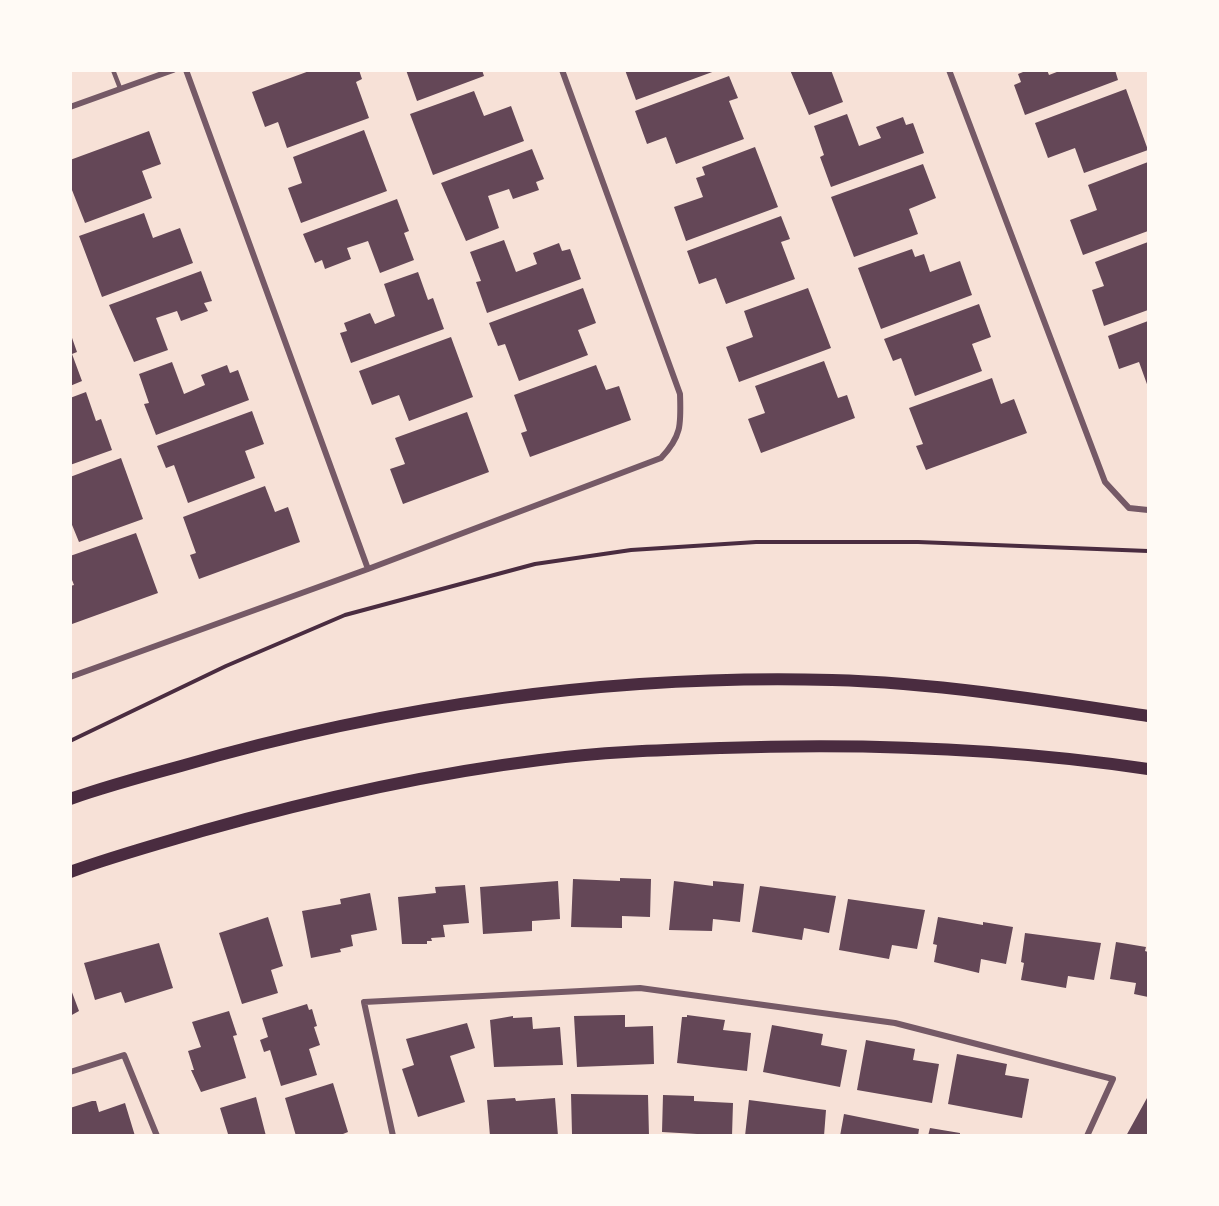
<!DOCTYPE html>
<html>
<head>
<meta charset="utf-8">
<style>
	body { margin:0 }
	#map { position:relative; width:1219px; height:1206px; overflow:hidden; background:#f7e1d7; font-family:"Noto Sans",sans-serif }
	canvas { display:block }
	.frame { position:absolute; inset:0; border:72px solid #fffaf5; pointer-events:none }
</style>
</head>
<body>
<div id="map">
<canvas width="1219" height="1206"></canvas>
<div class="frame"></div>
</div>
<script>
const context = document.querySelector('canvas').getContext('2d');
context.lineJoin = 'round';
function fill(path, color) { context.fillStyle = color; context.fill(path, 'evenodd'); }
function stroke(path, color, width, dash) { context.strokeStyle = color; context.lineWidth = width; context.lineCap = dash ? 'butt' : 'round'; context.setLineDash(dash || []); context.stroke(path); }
fill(new Path2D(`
	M312 70H359L362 79 356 82 369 118 287 148 278 122 265 127 252 92Z
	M406 70H482L484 76 417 101Z
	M625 70H715V71L636 100Z
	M790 70H831L843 102 809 115Z
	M1028 70H1047L1049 75 1062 70H1115L1118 80 1025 115 1014 85 1021 82 1018 74Z
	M729 76 738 98 729 101 744 139 676 164 666 137 647 144 635 111Z
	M1126 89 1148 150 1084 173 1075 148 1048 158 1035 123Z
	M474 91 484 116 511 106 524 141 433 175 410 114Z
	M847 114 859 146 881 138 876 127 903 117 906 125 913 123 924 153 831 187 820 157 824 155 814 126Z
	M364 130 387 191 301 223 288 188 302 183 293 157Z
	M149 131 161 164 142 171 152 198 85 223 70 185V160Z
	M755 147 778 207 686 241 674 207 703 197 696 178 705 175 702 167Z
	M532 149 544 179 536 182 539 190 513 199 509 189 488 196 499 228 466 241 441 183Z
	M1148 162V231L1083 255 1070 220 1097 210 1088 185Z
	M923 164 936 198 909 209 918 234 854 257 831 197Z
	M397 199 409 231 404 233 414 260 380 273 368 241 347 248 351 259 325 269 322 260 315 263 303 234Z
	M144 213 153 238 180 228 193 263 102 297 79 236Z
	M781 216 790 239 781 242 795 279 726 304 716 278 699 284 687 251Z
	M504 240 516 272 537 264 533 253 559 243 562 251 570 249 581 279 487 313 476 282 481 281 470 252Z
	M1148 242V310L1104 326 1092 290 1104 286 1095 262Z
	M912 249 915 257 924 254 930 272 960 261 972 295 881 329 858 268Z
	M201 271 212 301 204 303 208 311 181 321 177 311 156 318 168 350 134 362 109 305Z
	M418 272 428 300 433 298 444 329 351 363 340 333 347 331 344 323 370 313 375 324 395 316 384 284Z
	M583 288 596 323 578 330 588 355 519 381 505 344 498 346 489 323Z
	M808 288 831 348 739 382 726 347 753 337 744 311Z
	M979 304 991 337 972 344 982 371 915 396 901 358 893 361 884 339Z
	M1148 321V387L1139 362 1119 369 1108 336Z
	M71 335 77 352 72 354 82 381 70 386Z
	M451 337 473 397 409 421 399 395 372 405 359 371Z
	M824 361 838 398 847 395 855 418 761 453 748 419 765 413 755 386Z
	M172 362 184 394 205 385 201 375 227 365 230 373 238 370 249 400 156 435 144 404 149 403 139 374Z
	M596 365 606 390 619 386 631 420 530 457 521 433 527 431 514 395Z
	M992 378 1001 404 1014 399 1027 433 926 470 916 446 923 444 909 408Z
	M86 392 96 421 101 419 112 450 70 465V398Z
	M252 411 264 444 245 451 255 478 188 503 174 465 166 468 157 446Z
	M467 412 489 472 403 504 390 469 405 464 395 438Z
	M121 458 143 519 79 542 70 520V477Z
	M265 486 275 512 288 507 300 542 199 579 190 555 196 553 183 517Z
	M136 533 158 593 72 624 70 586 74 585 70 575V556Z
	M620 878 651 879 650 917 622 916V928L571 927 573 879 620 881Z
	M558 881 560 919 532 921V931L483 934 480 887Z
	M674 881 713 886V881L744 884 740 922 713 919 712 931 669 930Z
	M465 885 469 923 443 925 445 937 431 938 432 941H427V944H402L398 897 436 893 435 887Z
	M760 886 836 896 829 933 804 928 802 940 752 932Z
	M370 893 377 930 351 935 353 946 340 949 341 952 311 958 302 911 341 904 340 899Z
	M848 899 925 910 917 949 892 945 889 959 839 950Z
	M268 917 283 966 271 970 278 993 242 1004 219 933Z
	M938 917 983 925V922L1013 927 1006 964 981 959 979 973 934 962 937 945 933 944Z
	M1025 933 1101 943 1094 980 1068 976 1066 988 1021 980 1024 963 1021 962Z
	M1116 942 1146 947 1145 951 1148 952V997L1134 994 1136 983 1110 979Z
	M159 943 173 988 125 1003 121 992 95 1000 84 963Z
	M70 987 79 1011 70 1016Z
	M307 1004 309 1010 312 1009 317 1026 314 1027 320 1045 309 1049 317 1075 281 1086 270 1050 264 1052 260 1040 268 1037 262 1018Z
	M229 1011 237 1035 233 1036 246 1078 201 1092 191 1070H194L188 1051 201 1047 192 1022Z
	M622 1015H625V1027L653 1026 654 1064 577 1067 574 1016Z
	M687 1015 725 1020 723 1030 751 1033 747 1071 677 1063 682 1017H687Z
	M513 1016V1018L532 1017 533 1029 560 1027 563 1065 494 1067 490 1020Z
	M467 1023 475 1048 450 1056 465 1102 418 1117 402 1069 414 1065 406 1039Z
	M772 1025 823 1034 821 1045 847 1050 840 1087 763 1072Z
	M866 1040 915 1049 913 1060 939 1064 932 1103 857 1090Z
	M957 1054 1007 1064 1005 1075 1029 1079 1022 1118 948 1104Z
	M333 1083 348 1132 338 1136H296L285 1098Z
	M571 1094 648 1095 649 1136H575L572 1134Z
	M663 1095 694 1096V1101L733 1103 732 1136 662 1132Z
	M256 1097 266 1136H224L228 1134 220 1108Z
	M515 1098 516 1101 555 1098 558 1136H490L487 1100Z
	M1147 1098 1148 1136H1126Z
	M749 1100 826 1110 824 1136H745Z
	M92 1101H96L99 1112 125 1103 135 1136H70V1108Z
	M844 1114 919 1129 918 1136H840Z
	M930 1128 960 1133V1136H928Z`), '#644757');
stroke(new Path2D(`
	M70 741 226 666 345 615 535 564 631 550 756 542H918L1148 551`), '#4a2c40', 4);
stroke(new Path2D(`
	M113 70 120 88`), '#755966', 4.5);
stroke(new Path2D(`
	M186 70 368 569
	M949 70 1105 482 1129 508 1148 510
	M70 107 173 70
	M70 677 368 569 661 458C682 436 681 424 680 394L562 70
	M70 1072 124 1055 157 1136
	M393 1136 364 1002 640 988 895 1023 1113 1079 1087 1136`), '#755966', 6);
stroke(new Path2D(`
	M70 799C107 786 144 776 181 766 391 705 613 674 832 680 938 683 1044 700 1148 716
	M70 872C114 856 158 844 202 831 312 800 426 774 540 760 600 752 661 750 721 748 864 743 1006 748 1148 769`), '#4a2c40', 12);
</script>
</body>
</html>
